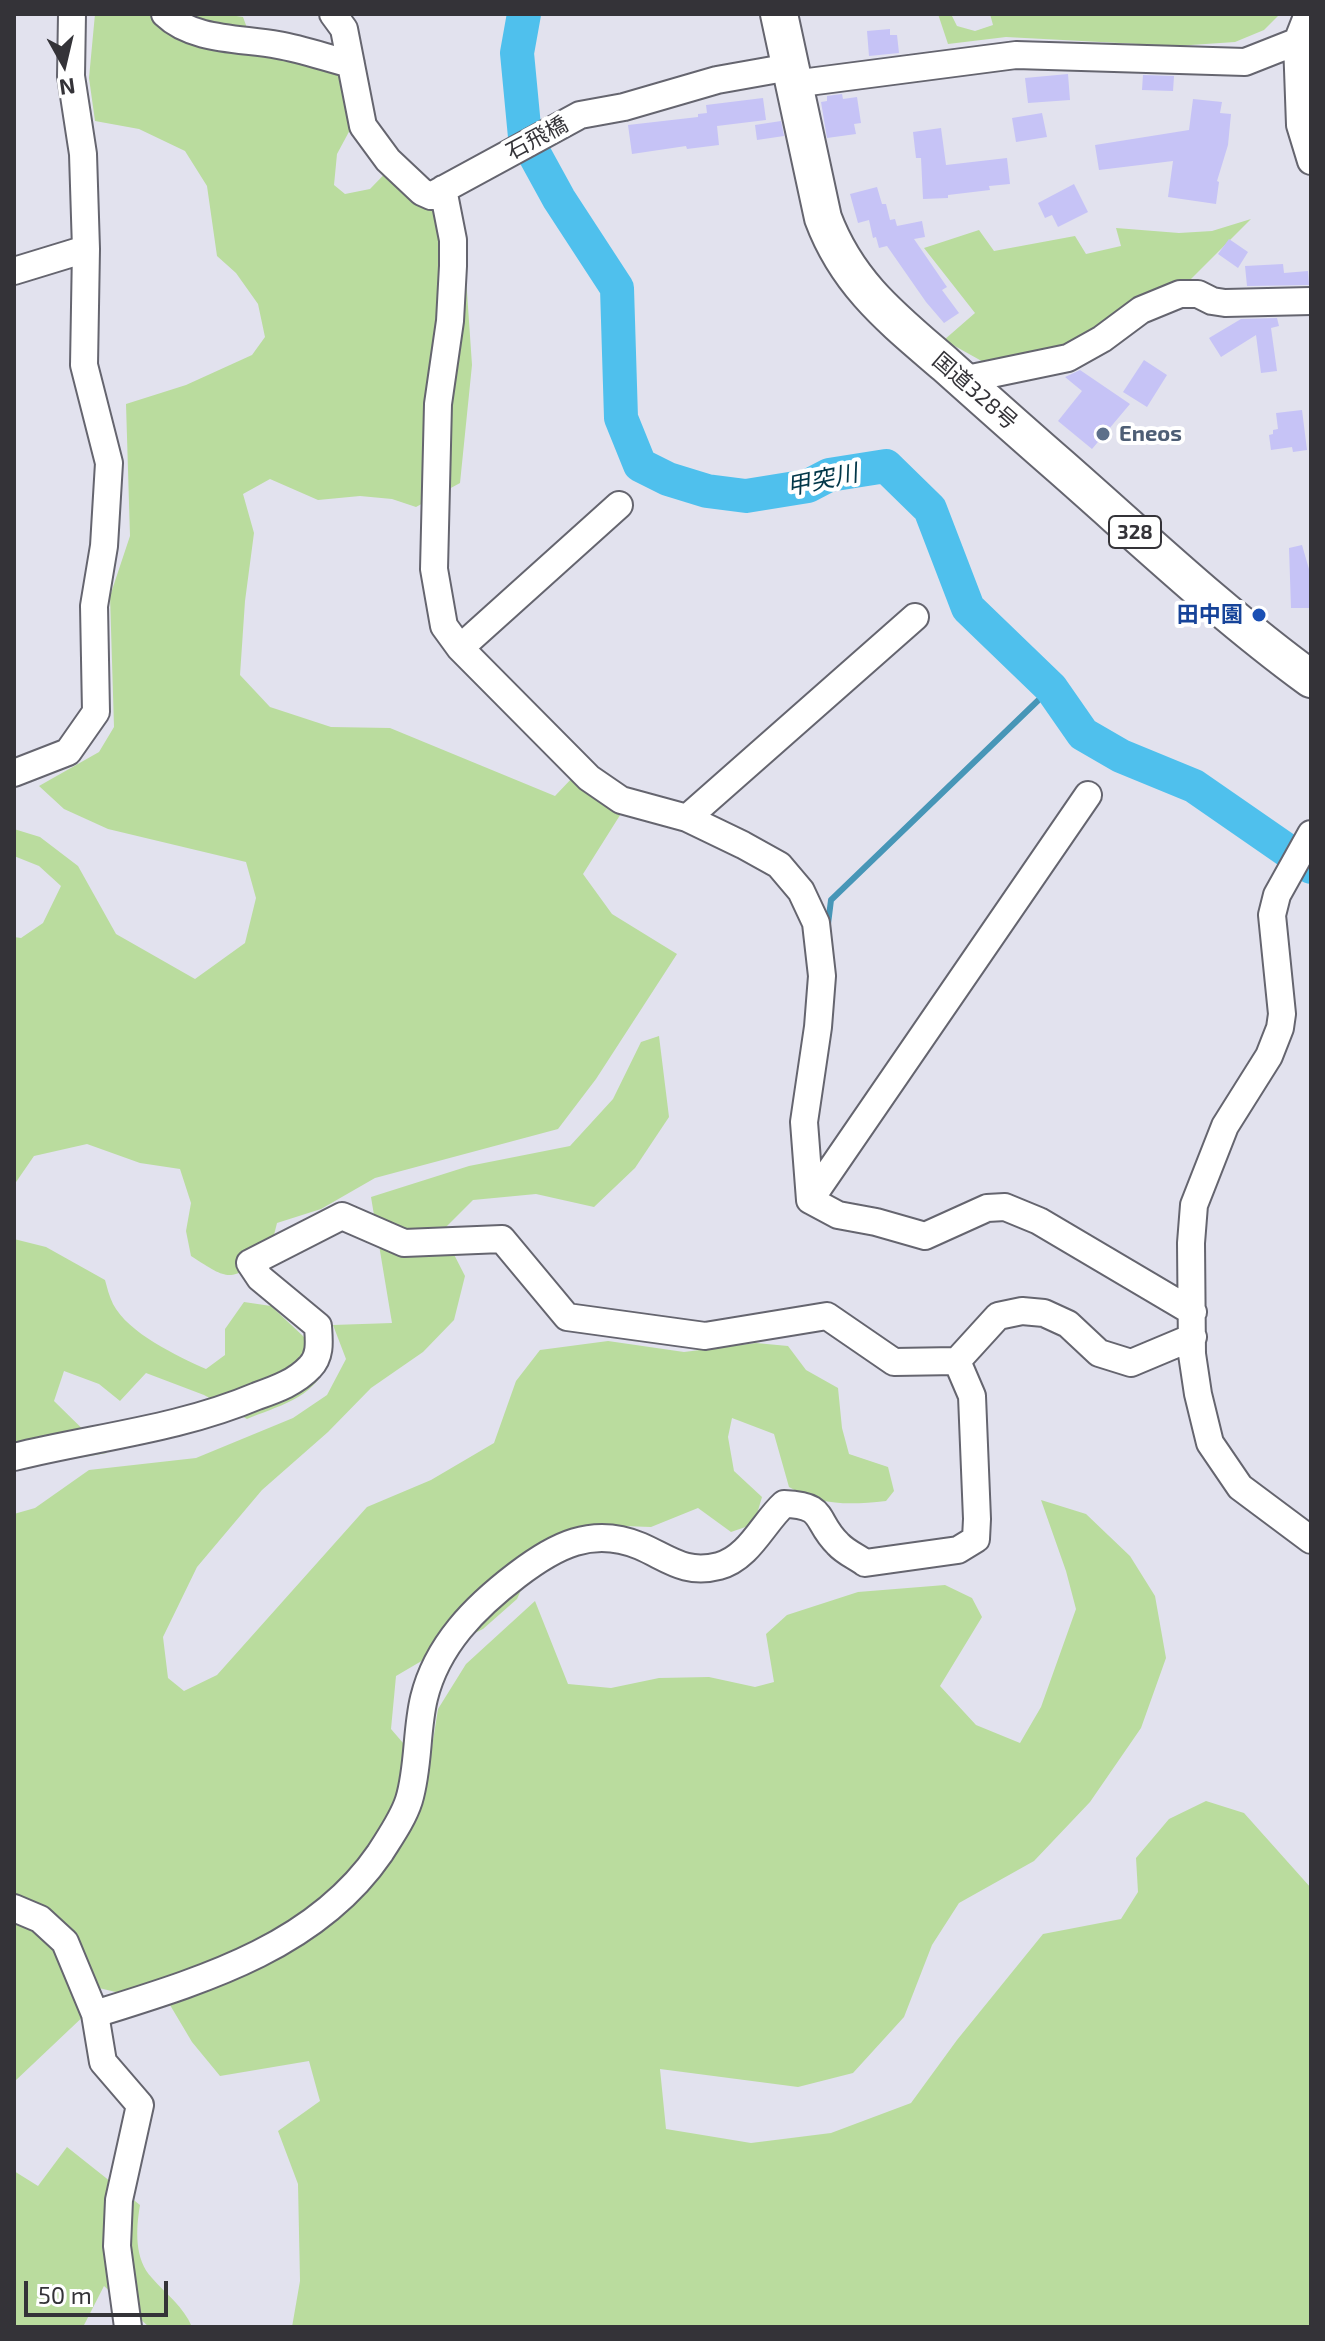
<!DOCTYPE html>
<html>
<head>
<meta charset="utf-8">
<style>
	body { margin:0 }
	#map { position:relative; width:1325px; height:2341px; overflow:hidden; background:#e2e2ee; font-family:"Exo 2",sans-serif }
	canvas { display:block }
	.frame { position:absolute; inset:0; border:16px solid #343338; pointer-events:none }
	.north { position:absolute; left:24px; top:24px; width:80px; height:80px; -webkit-text-stroke:6px #fff; paint-order:stroke; rotate:172deg; font-size:22px; font-weight:700; line-height:32px; text-align:center; color:#343338 }
	.north::after { content:''; display:block; margin:auto; width:28px; height:36px; background:#343338; clip-path:polygon(50% 0,100% 100%,50% 72%,0 100%) }
	.scale { position:absolute; left:24px; top:2281px; width:144px; height:36px; box-sizing:border-box; border:4px solid #343338; border-top:0; padding-left:10px; font-size:24px; line-height:28px; white-space:nowrap; color:#343338; -webkit-text-stroke:6px #fff; paint-order:stroke }
</style>
</head>
<body>
<div id="map">
<canvas width="1325" height="2341"></canvas>
<div class="frame"></div>
<div class="north">N</div>
<div class="scale">50 m</div>
</div>
<script>
const context = document.querySelector('canvas').getContext('2d');
context.lineJoin = 'round';
function fill(path, color) { context.fillStyle = color; context.fill(path, 'evenodd'); }
function stroke(path, color, width, dash) { context.strokeStyle = color; context.lineWidth = width; context.lineCap = dash ? 'butt' : 'round'; context.setLineDash(dash || []); context.stroke(path); }
function write(font, color, halo, rows, align = 'center') {
  context.font = font + ' "Exo 2","Noto Sans JP",sans-serif'; context.lineWidth = 8; context.setLineDash([]); context.textBaseline = 'middle'; context.strokeStyle = halo; context.fillStyle = color; for (const [text, x, y, turn = 0] of rows) {
    context.save(); context.translate(x, y); context.rotate((+turn || 0) * Math.PI / 180); context.textAlign = isNaN(turn) ? turn : align; if (halo) context.strokeText(text, 0, 0); context.fillText(text, 0, 0); context.restore();
  }
}
fill(new Path2D(`
	M95 14H223L243 17 254 47 358 71 351 128 337 154 334 185 345 194 370 189 401 157 417 167 463 234 472 365 460 483 416 507 392 499 360 496 318 500 270 479 243 494 254 533 245 601 240 675 270 707 331 727 390 728 555 796 573 777 622 812 583 874 612 914 677 954 596 1079 558 1129 375 1178 321 1209 277 1223 269 1255C229 1281 231 1282 191 1256L186 1231 191 1203 180 1169 140 1163 87 1144 34 1156 14 1185V937L21 938 43 923 61 886 39 866 14 856V829L40 837 78 866 116 934 195 979 245 943 256 898 246 862 108 829 64 809 39 786 99 752 114 727 110 596 130 536 126 404 186 385 252 355 265 337 258 304 236 273 217 256 207 186 185 151 139 129 95 121 89 78Z
	M938 14H951L957 26 975 31 993 25 990 14H1210C1227 18 1260 14 1280 14L1264 30 1235 42 1176 46 1006 37 948 44Z
	M1251 219 1182 288 1101 334 1056 355 987 364 944 340 975 313 924 248 979 230 994 251 1075 236 1086 254 1121 246 1116 228 1179 233 1212 231Z
	M659 1036 669 1117 635 1168 594 1207 536 1194 473 1200 442 1231 465 1276 454 1320 423 1352 371 1388 328 1432 262 1490 197 1567 163 1637 168 1678 184 1691 217 1675 367 1507 431 1480 494 1443 516 1381 540 1350 608 1341 684 1352 756 1343 788 1346 806 1370 838 1388 842 1428 849 1454 888 1467 894 1491 886 1501C849 1505 821 1506 789 1487L774 1434 732 1418 728 1437 734 1471 762 1497 754 1524 731 1532 698 1508 651 1527 623 1526 591 1535 535 1559 517 1599 483 1629 442 1649 396 1676 391 1729 428 1772 438 1709 466 1664 535 1601 568 1684 611 1688 659 1678 709 1677 755 1687 774 1682 766 1634 787 1615 858 1592 945 1585 972 1598 982 1617 940 1686 976 1725 1020 1743 1041 1707 1076 1609 1066 1571 1041 1500 1086 1514 1130 1556 1155 1596 1166 1658 1141 1728 1090 1802 1034 1861 959 1903 932 1945 904 2017 853 2073 798 2087 660 2069 666 2129 751 2143 831 2133 911 2103 957 2040 1043 1934 1121 1919 1138 1892 1136 1858 1169 1819 1206 1801 1244 1813 1311 1888V2327H292L300 2281 298 2184 278 2131 320 2101 309 2061 220 2076 192 2042 170 2005 99 1988 75 1948 14 1901V1514L35 1508 89 1470 196 1458 293 1418 327 1395 346 1359 333 1325 392 1323 371 1197 469 1166 570 1146 613 1099 641 1042Z
	M14 1239 46 1247 105 1280C107 1287 109 1296 113 1304 128 1333 177 1356 206 1369L225 1355V1329L244 1302 271 1306 303 1336 325 1366C315 1398 275 1407 247 1419L204 1395 146 1373 120 1401 99 1384 64 1371 54 1401 107 1453 14 1469Z
	M14 1915 54 1934 89 2011 14 2082Z
	M67 2147 140 2205C136 2229 134 2259 152 2278 167 2295 183 2306 192 2327H149L104 2286 83 2327H14V2171L38 2186Z`), '#badc9e');
stroke(new Path2D(`
	M828 924 831 900 1051 688`), '#4796b7', 6);
stroke(new Path2D(`
	M524 14 517 53 525 137 559 199 617 288 621 418 640 465 668 479 707 491 746 496 808 486 829 475 886 466 930 509 968 608 1051 688 1083 734 1121 756 1194 786 1311 867`), '#4fc0ed', 34);
fill(new Path2D(`
	M890 29V35H897L899 53 869 56 867 31Z
	M1068 74 1070 100 1028 103 1025 78Z
	M1143 75 1174 76 1173 91 1142 90Z
	M842 94 843 99 857 97 861 123 854 124 856 134 827 138 821 102 827 101V96Z
	M763 98 766 120 717 126 719 145 687 149 686 146 632 154 628 125 698 117V114L707 113 706 105Z
	M1193 99 1222 102 1220 113 1231 114 1228 145 1217 181 1219 182 1216 204 1168 197 1173 161 1099 170 1095 145 1189 130Z
	M1042 113 1047 137 1016 142 1012 118Z
	M781 121 784 136 757 140 755 125Z
	M941 128 946 165 1007 158 1010 184 989 186 990 190 948 195V198L923 199 921 158H916L913 132Z
	M1074 184 1088 212 1058 227 1052 215 1045 218 1038 203Z
	M877 187 882 204H886L890 220 895 219 897 226 922 221 925 237 914 239 947 287 942 290 959 313 944 323 926 302 887 246 879 248 876 237 873 238 869 220 858 223 850 194Z
	M1229 239 1248 252 1238 268 1218 254Z
	M1283 264 1284 273 1308 271 1309 285 1247 286 1245 266Z
	M1277 318 1279 326 1271 328 1277 371 1261 373 1256 335 1221 357 1209 338 1241 319Z
	M1144 360 1167 375 1147 407 1123 392Z
	M1080 370 1130 404 1092 449 1058 421 1082 391 1065 377Z
	M1302 410 1307 450 1293 452 1292 447 1271 450 1269 435 1273 434V430L1278 429 1276 413Z
	M1302 545 1311 576V608H1291L1289 548Z`), '#c6c3f6');
const minor = new Path2D(`
	M165 14C193 41 241 38 278 45 302 49 327 58 351 64
	M333 14 344 29 363 126 388 160 422 192 431 196 580 115 624 107 717 80 790 67
	M1308 14 1297 42 1300 125 1311 161
	M793 84 1016 55 1245 62 1311 36
	M443 189 453 240V266L450 321 438 404 434 569 444 626 460 648 589 778 621 800 687 818 743 845 779 865 801 891 816 923 822 976 818 1027 804 1122 810 1200
	M14 271 86 249
	M962 380 1068 358 1102 339 1141 310 1180 294H1198L1212 301 1225 303 1311 301
	M460 648 619 505
	M14 773 68 752 96 712 94 606 104 546 109 463 84 365 86 249 83 154 71 76 72 14
	M687 818 915 617
	M1311 834 1277 895 1272 915 1282 1014 1280 1028 1269 1056 1225 1126 1194 1205 1191 1243 1192 1354 1198 1394 1210 1443 1240 1487 1311 1540
	M810 1200 1088 795
	M810 1200 838 1215 876 1222 925 1236 987 1208 1005 1207 1039 1221 1193 1312
	M14 1457C96 1437 179 1429 257 1396 277 1389 296 1382 310 1367 321 1356 319 1341 318 1326L260 1278 250 1263 342 1216 404 1243 502 1239 567 1317 705 1336 827 1316 894 1362 957 1361
	M14 1908 40 1919 65 1942 95 2014 103 2062 140 2105 119 2200 117 2246 128 2327
	M95 2014C200 1981 315 1948 380 1853 390 1837 403 1819 409 1800 419 1767 416 1731 424 1698 437 1645 475 1607 517 1575 555 1546 592 1526 640 1546 668 1558 685 1575 719 1566 749 1558 763 1523 784 1504 827 1505 814 1521 838 1544 845 1552 857 1557 865 1563L958 1550 976 1539 977 1519 972 1396 957 1361 998 1316 1022 1311 1044 1313 1068 1324 1099 1353 1131 1363 1193 1337`);
const highway = new Path2D(`
	M779 14 823 218C848 285 894 320 946 365 984 399 1022 433 1060 466 1142 538 1222 614 1311 679`);
stroke(minor, '#65656f', 30);
stroke(highway, '#65656f', 40);
stroke(minor, '#fff', 26);
stroke(highway, '#fff', 36);
for (const [x, y, r, color] of [
	[1103,434,8,"#5c6f8a"],
	[1259,615,8,"#1a4fb4"]
]) { const dot = new Path2D(); dot.arc(x, y, r, 0, 2 * Math.PI); context.fillStyle = color; context.fill(dot); stroke(dot, '#fff', 3); }
for (const [x, y, w] of [
	[1135,532,52]
]) { const box = new Path2D(); box.roundRect(x - w / 2, y - 16, w, 32, 6); context.fillStyle = '#fff'; context.fill(box); stroke(box, '#343338', 2); }
write('bold 20px', '#343338', null, [
	["328",1135,532]
]);
write('22px', '#343338', '#fff', [
	["石飛橋",537,138,-28],
	["国道328号",975,391,41]
]);
write('bold 22px', '#4e5e75', '#fff', [
	["Eneos",1119,434]
], 'left');
write('bold 22px', '#164399', '#fff', [
	["田中園",1243,615]
], 'right');
write('italic 24px', '#023749', '#fff', [
	["甲突川",822,480,-12]
]);
</script>
</body>
</html>
